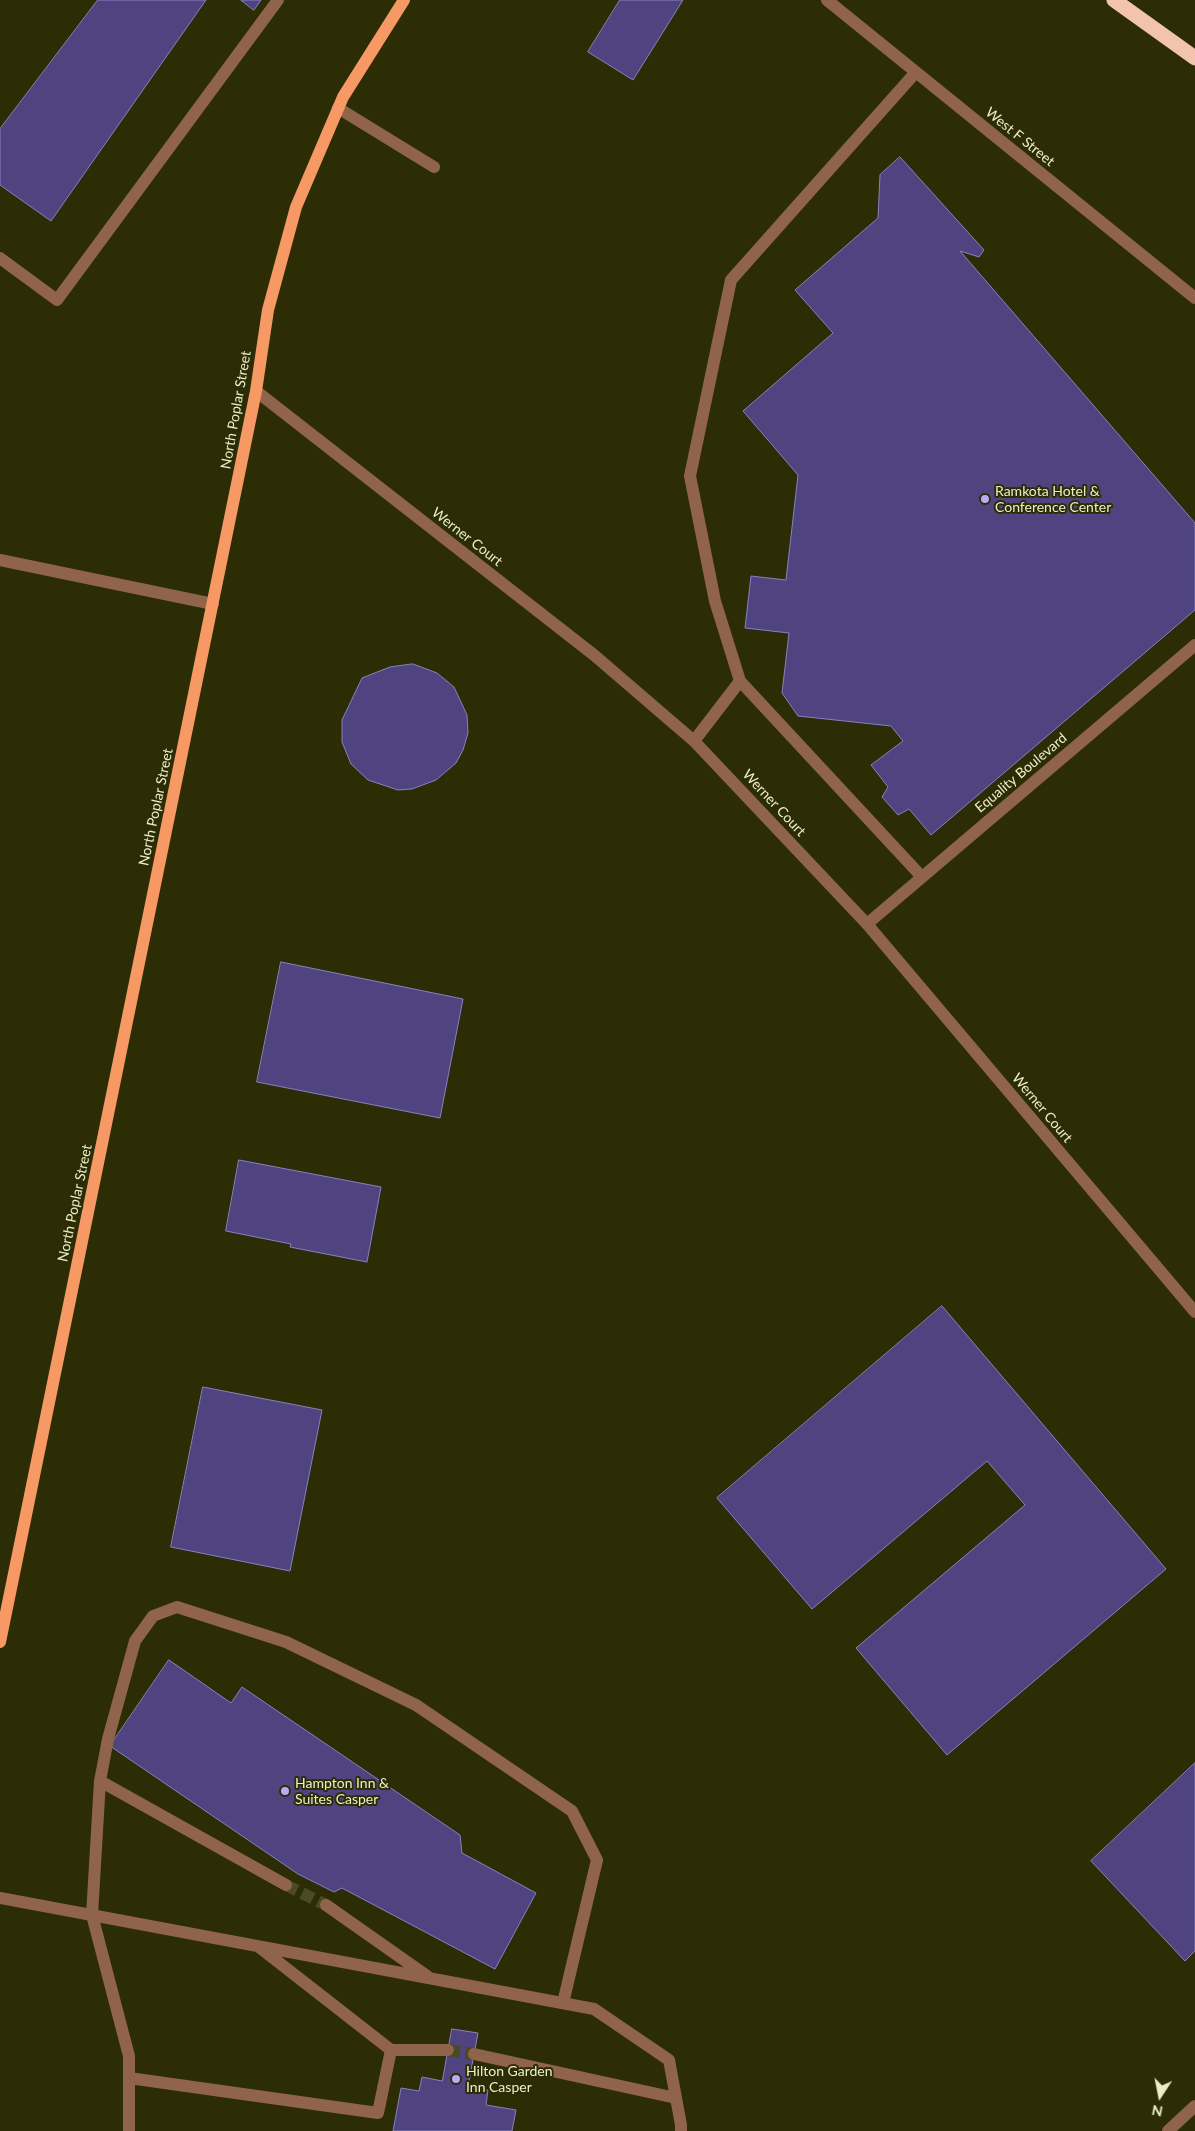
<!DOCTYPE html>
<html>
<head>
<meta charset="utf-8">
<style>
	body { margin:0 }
	#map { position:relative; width:1195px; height:2131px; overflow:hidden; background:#2d2d05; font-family:Lato,sans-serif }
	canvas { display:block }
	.north { position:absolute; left:1135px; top:2071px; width:50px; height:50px; -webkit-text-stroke:4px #2d2d05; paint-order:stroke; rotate:191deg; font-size:14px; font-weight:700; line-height:20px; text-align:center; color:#eceeca }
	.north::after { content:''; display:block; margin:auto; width:18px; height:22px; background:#eceeca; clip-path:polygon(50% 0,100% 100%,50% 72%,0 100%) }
</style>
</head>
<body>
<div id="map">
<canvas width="1195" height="2131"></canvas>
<div class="north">N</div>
</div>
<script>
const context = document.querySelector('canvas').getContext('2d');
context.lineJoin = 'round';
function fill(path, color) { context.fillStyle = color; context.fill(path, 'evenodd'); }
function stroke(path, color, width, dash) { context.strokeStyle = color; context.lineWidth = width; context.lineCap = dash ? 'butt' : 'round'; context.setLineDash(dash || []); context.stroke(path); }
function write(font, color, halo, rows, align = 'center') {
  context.font = font + ' Lato,sans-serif'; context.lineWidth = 4; context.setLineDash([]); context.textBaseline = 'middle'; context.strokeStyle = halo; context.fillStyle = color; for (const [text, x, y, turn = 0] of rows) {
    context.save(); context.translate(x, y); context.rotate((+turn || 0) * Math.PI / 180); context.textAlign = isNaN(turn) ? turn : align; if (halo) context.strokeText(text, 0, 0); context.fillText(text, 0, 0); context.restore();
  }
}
const building = new Path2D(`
	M98 0H206L51 221 0 185V129Z
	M241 0H261L254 10Z
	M620 0H683L633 80 588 52Z
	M900 157 984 250 979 257 960 251 1195 523V610L931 835 909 809 898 815 882 797 888 787 871 765 903 741 891 726 798 716 782 693 789 633 745 628 751 576 786 580 798 475 743 411 833 333 795 290 878 218 880 175Z
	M413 664 437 673 454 687 467 715 468 733 463 750 456 763 436 780 412 789 398 790 368 780 351 764 342 742V720L362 678 390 667Z
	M281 962 463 999 440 1118 257 1082Z
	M239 1160 381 1187 367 1262 290 1247 291 1244 226 1231Z
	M942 1306 1166 1569 947 1755 856 1648 1025 1505 987 1461 812 1609 717 1498Z
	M203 1387 322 1410 290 1571 171 1547Z
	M169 1660 231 1703 242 1687 460 1835 462 1853 536 1893 495 1969 342 1888 334 1892 298 1874 110 1746Z
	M1195 1763V1951L1185 1961 1091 1861Z
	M452 2029 478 2033 468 2087 488 2090 486 2105 516 2110 512 2131H393L401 2088 419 2091 422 2077 442 2081Z`);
fill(building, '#4f447f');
stroke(building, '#8980c1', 1);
stroke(new Path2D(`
	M286 1885 326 1905
	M448 2050 474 2054`), '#4a4a23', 12, [12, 6]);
stroke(new Path2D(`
	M827 0 1195 298
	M916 72 731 280 690 476 715 601 740 681 922 877
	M338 108 434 167
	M0 258 57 300 278 0
	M256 391 594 655 694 741 867 924 1195 1312
	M0 560 213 604
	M694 741 740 681
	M867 924 1195 645
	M100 1781 286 1885
	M0 1898 594 2009 669 2060 681 2125V2131
	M326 1905 427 1976
	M391 2050H448
	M474 2054 676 2098
	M129 2078 378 2113 391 2050 259 1947
	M129 2131V2056L92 1915 100 1781 108 1739 135 1641 153 1616 177 1607 286 1642 416 1705 572 1811 597 1860 563 2003
	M1168 2131 1195 2106`), '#90644b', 12);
stroke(new Path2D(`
	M0 1642 256 391 268 310 296 207 343 97 404 0`), '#f69964', 12);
stroke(new Path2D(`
	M1114 0 1195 58`), '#f1c4ab', 15);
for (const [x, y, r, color] of [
	[985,499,5,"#b6acf8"],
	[285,1791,5,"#b6acf8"],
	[456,2079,5,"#b6acf8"]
]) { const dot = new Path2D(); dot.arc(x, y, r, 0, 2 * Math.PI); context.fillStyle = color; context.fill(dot); stroke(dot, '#2d2d05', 2); }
write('14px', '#eceeca', '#2d2d05', [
	["West F Street",1020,137,39],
	["North Poplar Street",236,410,-80],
	["Werner Court",467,537,38],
	["Equality Boulevard",1021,773,-40],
	["Werner Court",774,803,47],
	["North Poplar Street",156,807,-78],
	["Werner Court",1042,1108,50],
	["North Poplar Street",75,1203,-78]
]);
write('14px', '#eceeca', '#2d2d05', [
	["Ramkota Hotel &",995,491],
	["Conference Center",995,507],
	["Hampton Inn &",295,1783],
	["Suites Casper",295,1799],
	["Hilton Garden",466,2071],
	["Inn Casper",466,2087]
], 'left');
</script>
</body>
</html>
